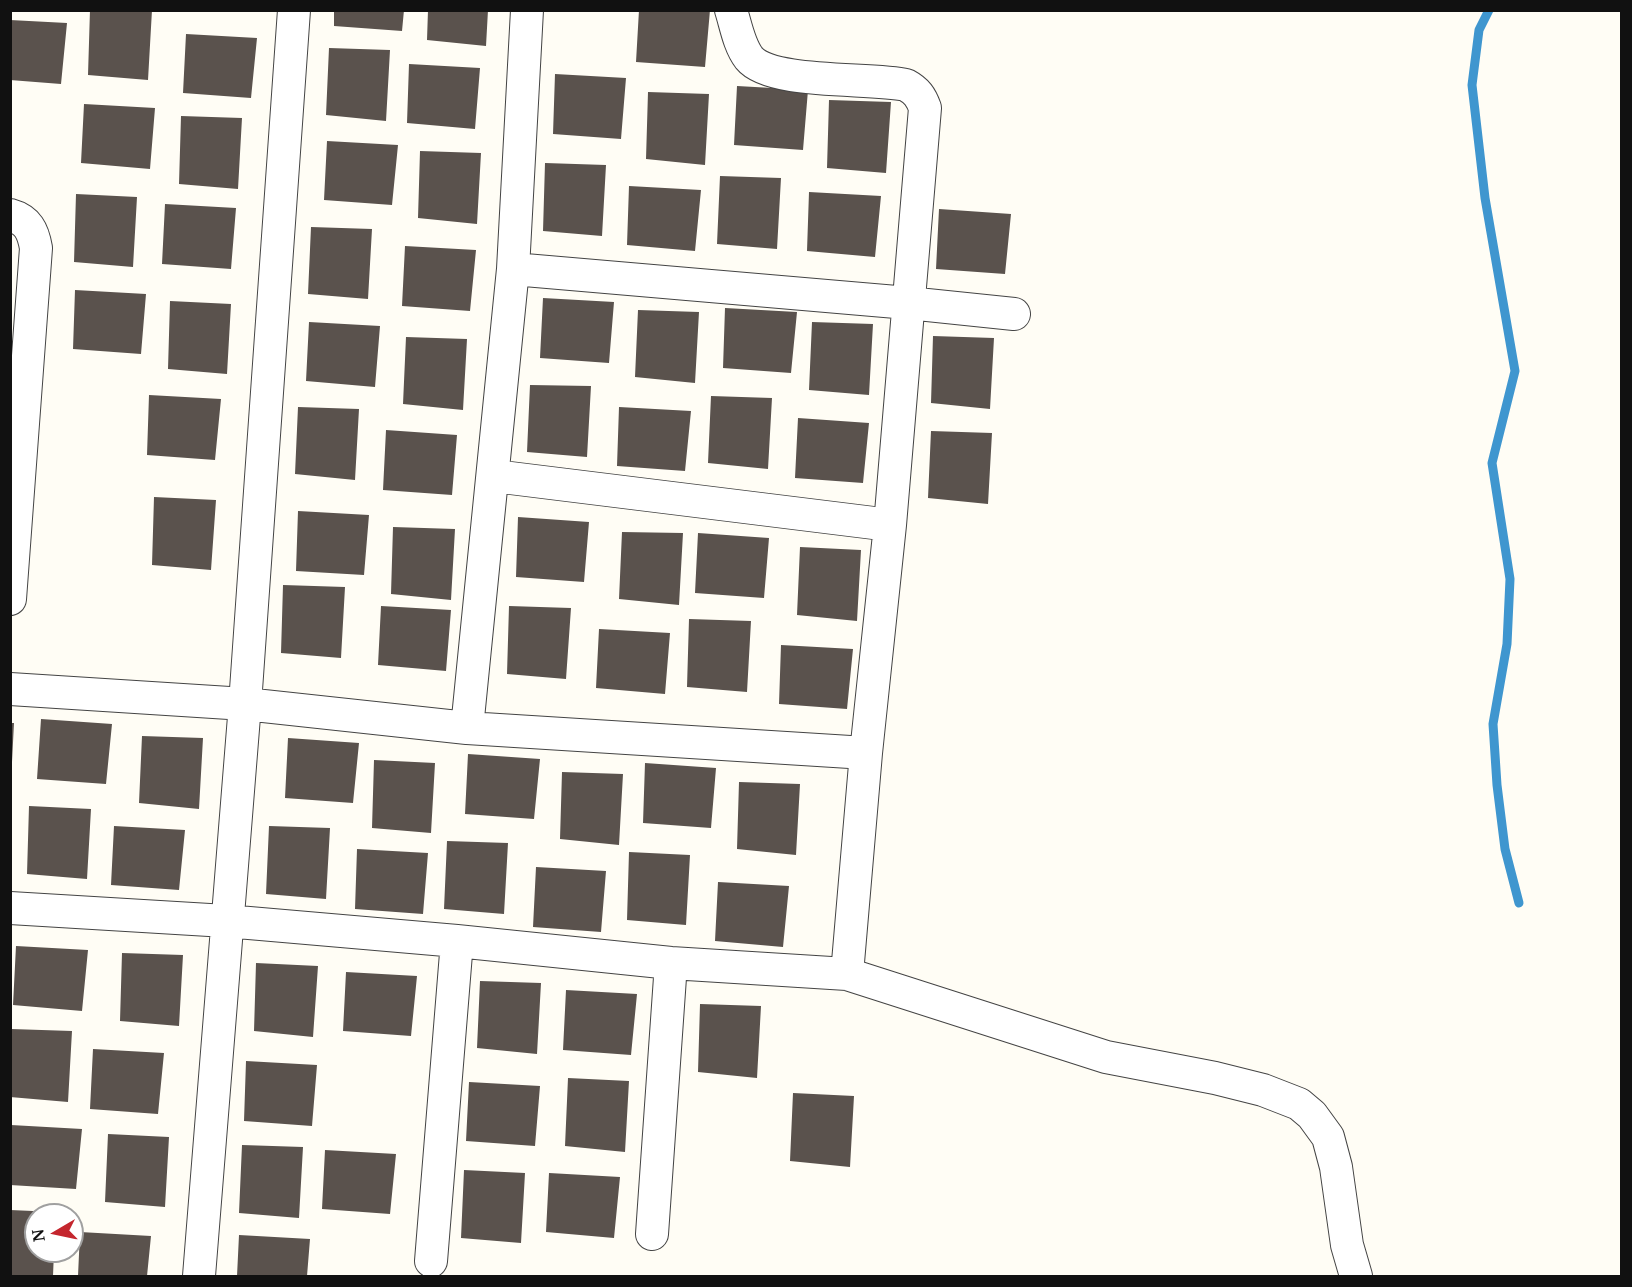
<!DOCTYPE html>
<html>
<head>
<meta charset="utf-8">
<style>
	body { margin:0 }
	#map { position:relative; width:1632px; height:1287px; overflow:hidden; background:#fffdf5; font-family:"Noto Serif",serif }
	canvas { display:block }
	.frame { position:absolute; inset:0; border:12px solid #111; pointer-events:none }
	.north { position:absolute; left:24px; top:1203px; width:60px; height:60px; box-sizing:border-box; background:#fff; border:2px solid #a0a0a0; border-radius:50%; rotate:261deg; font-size:16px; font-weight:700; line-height:24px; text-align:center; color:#111 }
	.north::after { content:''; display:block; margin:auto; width:21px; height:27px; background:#c4262e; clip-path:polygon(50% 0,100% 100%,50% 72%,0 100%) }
</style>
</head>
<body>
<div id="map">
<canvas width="1632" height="1287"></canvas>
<div class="frame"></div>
<div class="north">N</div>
</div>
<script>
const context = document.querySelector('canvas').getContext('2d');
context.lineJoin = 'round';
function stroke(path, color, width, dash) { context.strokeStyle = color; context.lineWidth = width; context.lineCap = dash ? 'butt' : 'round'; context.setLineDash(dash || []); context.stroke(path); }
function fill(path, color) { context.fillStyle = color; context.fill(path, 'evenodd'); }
stroke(new Path2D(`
	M1489 10 1479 30 1472 85 1485 198 1515 371 1492 463 1510 579 1507 644 1493 724 1497 785 1505 849 1519 903`), '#3f96cf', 9);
fill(new Path2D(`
	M90 10H152L148 80 88 75Z
	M334 10H404L402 31 334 26Z
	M428 10H488L486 46 427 40Z
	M639 10H710L705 67 636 62Z
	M10 20 67 23 61 84 10 80Z
	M186 34 257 38 251 98 183 93Z
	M329 48 390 50 386 121 326 115Z
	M409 64 480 68 475 129 407 123Z
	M555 74 626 78 621 139 553 134Z
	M737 86 808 90 803 150 734 145Z
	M648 92 709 94 705 165 646 159Z
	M829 100 891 102 886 173 827 168Z
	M84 104 155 108 150 169 81 163Z
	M181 116 242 118 238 189 179 184Z
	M327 141 398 145 392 205 324 200Z
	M420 151 481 153 477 224 418 218Z
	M545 163 606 165 602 236 543 231Z
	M720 176 781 178 777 249 717 244Z
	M629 186 701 190 695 251 627 245Z
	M809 192 881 196 875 257 807 251Z
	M76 194 137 197 133 267 74 262Z
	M165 204 236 208 231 269 162 264Z
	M939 209 1011 214 1005 274 936 269Z
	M311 227 372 229 368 299 308 294Z
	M405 246 476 250 470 311 402 306Z
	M75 290 146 294 141 354 73 349Z
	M543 298 614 302 609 363 540 358Z
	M170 301 231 304 227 374 168 369Z
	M725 308 797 312 791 373 723 368Z
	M638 310 699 312 695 383 635 377Z
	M309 322 380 326 375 387 306 381Z
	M812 322 873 324 869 395 809 390Z
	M933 336 994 338 990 409 931 403Z
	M406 337 467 339 463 410 403 404Z
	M530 385 591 386 587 457 527 452Z
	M149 395 221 399 215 460 147 455Z
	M711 396 772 398 768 469 708 463Z
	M298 407 359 409 355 480 295 474Z
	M619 407 691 411 685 471 617 466Z
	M798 418 869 423 863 483 795 478Z
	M386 430 457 435 452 495 383 490Z
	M931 431 992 433 988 504 928 498Z
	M154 497 216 500 211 570 152 565Z
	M298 511 369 515 364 575 296 571Z
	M518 517 589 522 584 582 516 577Z
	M393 527 455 529 451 600 391 594Z
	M622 532 683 533 679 605 619 599Z
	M698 533 769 538 764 598 695 593Z
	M800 547 861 550 857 621 797 615Z
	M283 585 345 587 341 658 281 653Z
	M381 606 451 610 446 671 378 665Z
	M509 606 571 608 566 679 507 674Z
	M689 619 751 621 747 692 687 687Z
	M599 629 670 633 665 694 596 688Z
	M781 645 853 649 847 709 779 704Z
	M41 719 112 724 106 784 37 779Z
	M10 723H14L12 762H10Z
	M142 736 203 738 199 809 139 803Z
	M288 738 359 743 353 803 285 798Z
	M468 754 540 759 534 819 465 814Z
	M374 760 435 763 431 833 372 828Z
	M645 763 716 768 711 828 643 823Z
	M562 772 623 774 619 845 560 839Z
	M739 782 800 784 796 855 737 849Z
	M29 806 91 809 87 879 27 874Z
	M114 826 185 830 179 890 111 885Z
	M269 826 330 828 326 899 266 894Z
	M447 841 508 843 504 914 444 909Z
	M357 849 428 853 423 914 355 909Z
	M629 852 690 855 686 925 627 920Z
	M536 867 606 871 601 932 533 927Z
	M718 882 789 886 783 947 715 941Z
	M16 946 88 950 82 1011 13 1005Z
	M122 953 183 955 179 1026 120 1021Z
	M256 963 318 966 313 1037 254 1031Z
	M346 972 417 976 411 1036 343 1031Z
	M480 981 541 983 537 1054 477 1048Z
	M566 990 637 994 631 1055 563 1050Z
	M700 1004 761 1006 757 1078 698 1072Z
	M11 1029 72 1031 68 1102 10 1097Z
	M93 1049 164 1053 158 1114 90 1109Z
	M246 1061 317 1065 312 1126 244 1121Z
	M568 1078 629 1081 625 1152 565 1146Z
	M469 1082 540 1086 535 1146 466 1141Z
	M793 1093 854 1096 850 1167 790 1161Z
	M11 1125 82 1129 76 1189 10 1185Z
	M108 1134 169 1137 165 1207 105 1202Z
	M242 1145 303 1147 299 1218 239 1213Z
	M325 1150 396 1154 390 1214 322 1209Z
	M464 1170 525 1173 521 1243 461 1238Z
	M549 1173 620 1177 614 1238 546 1232Z
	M10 1210 56 1212V1215H36V1251H54L53 1276H10Z
	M80 1232 151 1236 147 1276H78Z
	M239 1235 310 1239 307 1276H237Z`), '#5a524d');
const minor = new Path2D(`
	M731 10C736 26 739 45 749 58 771 85 871 77 906 85 917 91 921 97 925 108L890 525 866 753 847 974
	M10 215C28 220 33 231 36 248L10 599
	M513 269 908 303 1014 314
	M494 476 890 525
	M10 689 245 704 467 728 866 753
	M467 728 513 269 527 10
	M10 908 226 921 457 941 671 963 847 974 1106 1057 1215 1078 1263 1090 1299 1104 1312 1115 1328 1137 1336 1167 1347 1245 1356 1276
	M652 1234 671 963
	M431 1261 457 941
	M199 1276 245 704 294 10`);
stroke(minor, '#444', 34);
stroke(minor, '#fff', 32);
</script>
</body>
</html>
